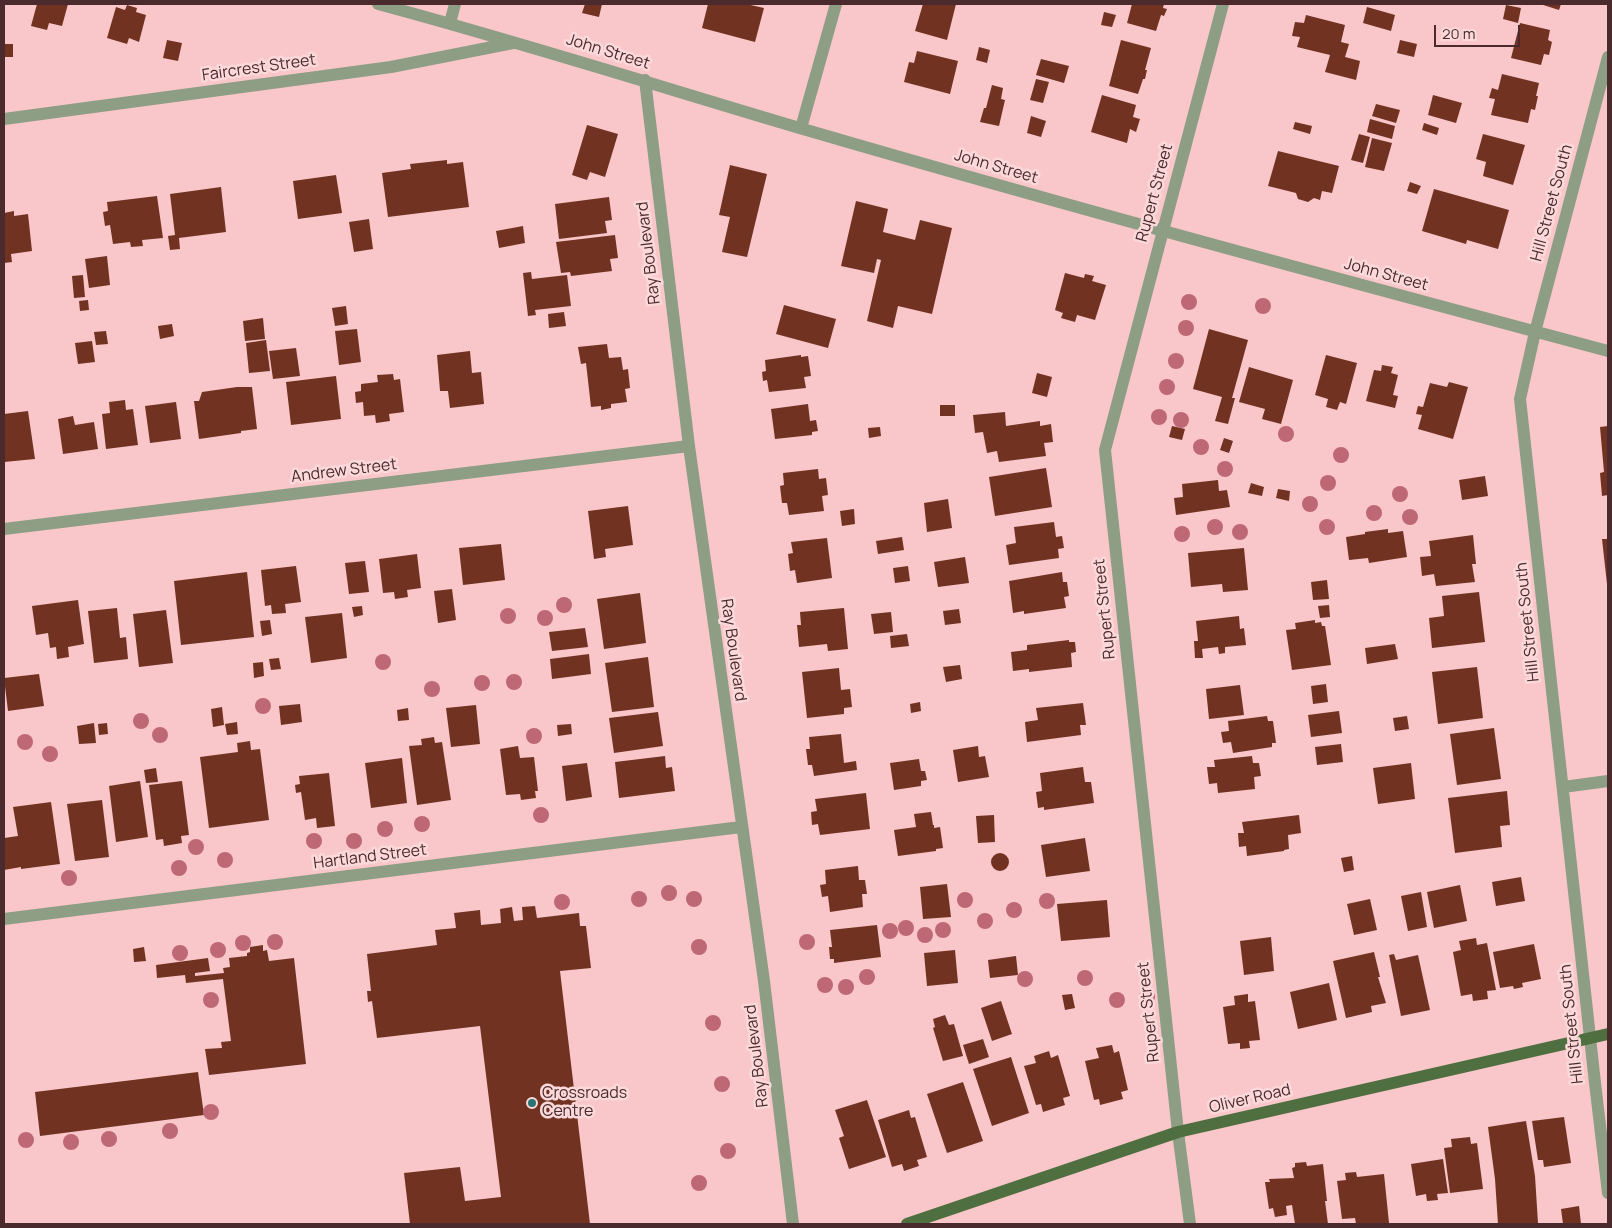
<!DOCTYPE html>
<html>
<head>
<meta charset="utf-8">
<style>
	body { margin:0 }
	#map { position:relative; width:1612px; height:1228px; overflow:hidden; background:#f9c7c9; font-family:Manrope,sans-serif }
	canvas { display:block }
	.frame { position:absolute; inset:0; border:5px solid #4a2a2c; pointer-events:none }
	.scale { position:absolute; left:1434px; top:25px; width:86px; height:22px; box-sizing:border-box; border:2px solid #4a2a2c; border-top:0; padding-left:6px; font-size:15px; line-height:18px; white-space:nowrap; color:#4a2a2c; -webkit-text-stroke:4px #fbd9da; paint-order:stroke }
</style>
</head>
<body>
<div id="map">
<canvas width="1612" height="1228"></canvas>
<div class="frame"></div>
<div class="scale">20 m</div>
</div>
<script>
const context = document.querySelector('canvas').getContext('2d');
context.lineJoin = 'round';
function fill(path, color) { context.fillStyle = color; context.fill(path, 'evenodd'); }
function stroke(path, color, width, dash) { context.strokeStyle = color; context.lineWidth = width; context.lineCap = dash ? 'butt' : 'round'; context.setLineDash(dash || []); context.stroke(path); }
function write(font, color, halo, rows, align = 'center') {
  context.font = font + ' Manrope,sans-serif'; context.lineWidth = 5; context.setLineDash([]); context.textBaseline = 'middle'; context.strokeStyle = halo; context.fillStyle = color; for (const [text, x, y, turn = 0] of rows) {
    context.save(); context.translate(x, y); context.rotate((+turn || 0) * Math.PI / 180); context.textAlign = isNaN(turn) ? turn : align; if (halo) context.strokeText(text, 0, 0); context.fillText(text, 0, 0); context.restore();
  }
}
fill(new Path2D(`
	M37 4H68L62 26 49 23 47 30 31 26Z
	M585 4H602L599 17 582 13Z
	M708 4H746L764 8 755 42 702 28Z
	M923 4H956L947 40 915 31Z
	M1132 4H1164L1163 8 1167 9 1164 16 1161 15 1156 31 1127 23Z
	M1540 4H1561L1559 10Z
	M127 5 137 8 136 12 146 15 139 42 129 38 127 44 107 38 116 7 125 10Z
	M1506 5 1521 8 1518 23 1503 19Z
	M1367 7 1395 15 1391 31 1363 23Z
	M1104 12 1116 15 1112 27 1101 25Z
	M1306 15 1345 25 1341 42 1349 44 1345 57 1360 61 1356 80 1325 72 1330 55 1297 47 1300 37 1292 36 1295 22 1304 23Z
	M1520 23 1550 30 1548 40 1552 42 1549 55 1544 54 1541 65 1511 58Z
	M167 40 182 43 178 61 163 58Z
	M1121 40 1151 48 1145 70H1147L1145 79H1143L1138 94 1109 86Z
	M1400 40 1417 44 1414 57 1397 53Z
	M4 44H13V57H4Z
	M979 47 990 50 987 63 976 60Z
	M917 51 958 61 950 94 904 82 909 62 914 63Z
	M1041 59 1069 66 1064 83 1036 75Z
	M1502 74 1539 83 1536 96H1538L1535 110 1531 109 1528 123 1491 115 1495 99 1489 98 1492 88 1498 90Z
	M1036 79 1049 82 1043 103 1030 100Z
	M992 85 1003 88 1001 99 1005 100 999 126 980 122 984 108H986Z
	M1102 95 1136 105 1133 117 1140 119 1136 132 1130 129 1127 143 1091 132Z
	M1433 95 1462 103 1456 123 1428 115Z
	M1376 104 1400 110 1396 123 1372 116Z
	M1031 116 1046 121 1041 137 1027 133Z
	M1370 119 1395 126 1392 139 1367 132Z
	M1295 122 1312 126 1310 134 1293 129Z
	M1424 123 1439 128 1437 135 1422 130Z
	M587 125 618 134 605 177 590 172 587 180 572 175Z
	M1359 134 1370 137 1363 163 1351 160Z
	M1483 134 1525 145 1513 185 1483 176 1486 162 1476 159Z
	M1372 138 1392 143 1384 171 1365 167Z
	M1278 151 1339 166 1332 193 1322 191 1320 200 1314 198 1308 202 1298 199 1296 193 1268 186Z
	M447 160V164L463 162 469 207 388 217 382 173 411 169 410 164Z
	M730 165 767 174 747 257 722 252 730 217 719 215Z
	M336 175 342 213 298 219 293 181Z
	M1410 182 1421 186 1417 194 1407 191Z
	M221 187 226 232 179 238 180 249 170 250 168 236 175 235 170 194Z
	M1434 189 1509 210 1498 249 1467 240 1466 244 1422 231Z
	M157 196 163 238 142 240 143 246 131 247 130 242 113 244 110 225 105 226 103 212 108 211 107 202Z
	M609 197 612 220 605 221 607 233 559 239 555 204Z
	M856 201 888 209 883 232 915 240 920 220 952 228 932 314 898 306 893 328 867 321 881 260 877 259 874 273 841 266Z
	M14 211V216L28 214 32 251 11 254 12 262 4 263V213Z
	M369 219 373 249 354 252 349 222Z
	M523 226 525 243 499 248 496 231Z
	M615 235 618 258 610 259 612 271 571 276 570 272 561 273 556 242Z
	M107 256 110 285 89 288 85 259Z
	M531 272 532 279 567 275 571 306 535 310 536 315 528 316 523 273Z
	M1065 273 1084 278 1085 274 1094 276 1092 281 1106 285 1095 320 1077 315 1075 322 1061 318 1063 313 1055 310Z
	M83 275 85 297 74 298 72 276Z
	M88 300 89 310 80 311 79 301Z
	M784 305 836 319 828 348 776 334Z
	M346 306 348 324 335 326 332 308Z
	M564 312 566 326 549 328 548 314Z
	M263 318 265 339 245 341 243 321Z
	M172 324 174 336 160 339 158 326Z
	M357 329 361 362 339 365 335 331Z
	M1209 329 1248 340 1232 398H1235L1228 424 1215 421 1222 397 1193 389Z
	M106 331 108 344 96 345 94 332Z
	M266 340 270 371 249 373 246 343Z
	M92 341 95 362 78 364 75 343Z
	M607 344 609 358 621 357 623 370 628 369 630 388 625 389 627 402 611 404V408L601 410V406L591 407 586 363 581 364 578 347Z
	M296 348 300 376 273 379 269 351Z
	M470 351 472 373 481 372 484 404 450 408 448 391H440L437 355Z
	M801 355V357L808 356 811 376 804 377 806 388 769 392 767 380 763 381 762 372 766 371 765 360Z
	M1326 355 1357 363 1346 404 1340 402 1337 410 1326 407 1328 399 1315 395Z
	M1382 365 1393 367 1391 373 1398 375 1393 395 1398 396 1395 408 1366 401 1374 370 1381 371Z
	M1249 367 1293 380 1281 424 1262 419 1265 409 1239 402Z
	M1037 373 1052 377 1047 397 1032 393Z
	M393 374 394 380 400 379 404 412 389 414 390 421 376 423 375 415 364 416 363 402 356 403 355 392 361 391V384L378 382 377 375Z
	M336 376 341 419 291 425 286 382Z
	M1449 382 1468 387 1453 439 1418 429 1422 415 1416 414 1418 406 1423 407 1430 383 1447 387Z
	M237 387H252L257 429 241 431V433L199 439 194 401H199L202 392Z
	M125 400 126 410 133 409 138 445 106 449 102 414 110 413 109 402Z
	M176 402 181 439 150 443 145 406Z
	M808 404 810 421 816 420 818 431 812 432V435L775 439 771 409Z
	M940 405H955V416H940Z
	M28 411 35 459 4 462V414Z
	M1005 412 1006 426 1040 421V426L1051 424 1053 442 1044 443 1046 456 999 462 997 451 987 453 983 432 975 433 973 415Z
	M73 416 75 425 94 422 98 449 63 454 58 419Z
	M1172 426 1185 429 1182 440 1169 437Z
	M1608 426V495L1602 496 1600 473 1604 472 1600 427Z
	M880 427 881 436 869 438 868 428Z
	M1224 438 1233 441 1229 453 1220 450Z
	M1046 468 1052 507 995 516 989 477Z
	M818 469 819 479 826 478 828 495 822 496 824 511 789 515 787 503H782L780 486 784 485 783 473Z
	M1485 476 1488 496 1462 500 1459 480Z
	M1218 480 1219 491 1227 490 1230 507 1176 515 1174 498 1183 497 1182 484Z
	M1251 483 1264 487 1262 496 1248 493Z
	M1278 489 1290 491 1289 501 1276 498Z
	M948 499 952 528 927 532 924 503Z
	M628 506 633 545 605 549 606 557 594 559 588 511Z
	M854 509 855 524 842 526 840 511Z
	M1054 522 1056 537 1062 536 1064 548 1058 549 1059 558 1009 565 1006 545 1016 543 1014 527Z
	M1388 529V533L1403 531 1407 557 1369 563 1368 558 1349 560 1346 537 1365 534V532Z
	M1473 535 1476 564H1472L1475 582 1436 586 1434 574 1422 576 1420 557 1431 556 1429 541Z
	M902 537 904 550 878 554 876 541Z
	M827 538 832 578 797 583 795 570 790 571 788 554 793 553 791 542Z
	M1602 539H1608V584H1607Z
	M501 544 505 580 463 585 459 548Z
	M1244 548 1248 590 1223 592 1222 584 1191 587 1188 553Z
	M417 554 421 588 407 590 408 597 395 599 394 592 383 593 379 559Z
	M965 557 969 583 938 587 934 562Z
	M365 561 369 592 349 594 345 563Z
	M296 566 301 602 285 604 286 613 272 614 271 605 265 606 261 570Z
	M908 566 910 581 895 583 893 568Z
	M247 572 254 637 181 645 174 581Z
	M1062 572 1063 582H1067L1069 596 1064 597 1066 608 1024 614V611L1013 613 1009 581Z
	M1327 580 1329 599 1313 600 1311 582Z
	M452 589 456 620 438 623 434 591Z
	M1479 592 1485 642 1432 648 1429 618 1444 616 1442 596Z
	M640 593 646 643 604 649 597 599Z
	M78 600 84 644 68 647 69 657 57 659 56 647 50 648 48 633 36 635 32 606Z
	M1329 605 1330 617 1320 618 1318 606Z
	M362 606 363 615 354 617 352 607Z
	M117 608 120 638 126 637 128 659 94 663 88 611Z
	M844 608 848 649 828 651 827 644 799 647 797 625H801L800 612Z
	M959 609 961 623 945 625 943 611Z
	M166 610 173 663 139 667 133 614Z
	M891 612 893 632 874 634 871 614Z
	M342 613 347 658 311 663 305 617Z
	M1239 616 1240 629 1244 628 1246 645 1225 647V653L1219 654 1218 647 1202 649 1203 658H1195L1194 641H1198L1196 621Z
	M270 620 272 634 262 636 260 621Z
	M1315 620V623L1321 622 1322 626H1325L1331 665 1292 670 1286 630 1296 629 1295 623Z
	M585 628 588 647 552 651 549 632Z
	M907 634 909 646 891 648 890 636Z
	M1069 640V642H1075L1076 652 1071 653 1072 667 1029 672V669L1013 671 1011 652 1027 650V645Z
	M1395 644 1398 659 1367 664 1365 648Z
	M589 654 591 674 552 679 550 659Z
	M648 657 654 707 612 712 605 663Z
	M279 658 281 669 271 670 269 659Z
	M263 662 264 676 254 678 253 663Z
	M960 665 962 679 946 682 943 667Z
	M1477 667 1483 718 1438 724 1432 672Z
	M839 668 841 690 850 689 852 707 844 708V714L807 718 802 672Z
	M39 674 44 706 8 711 4 678Z
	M1326 684 1328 702 1313 704 1311 686Z
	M1240 685 1244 715 1209 719 1206 689Z
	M920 702 921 711 911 713 910 704Z
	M1083 703 1086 725H1080L1081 735 1027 742 1025 722 1038 720 1036 708Z
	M300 704 302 722 281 725 279 706Z
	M476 705 480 744 451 747 446 708Z
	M222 707 224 725 213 727 211 709Z
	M408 708 409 720 398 721 397 710Z
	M1339 711 1342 733 1311 737 1308 715Z
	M658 712 663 746 614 753 609 718Z
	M1267 716 1268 721H1273L1276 743H1272V747L1233 753 1231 742 1223 743 1221 732 1229 731 1228 721Z
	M1407 716 1409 729 1395 731 1393 718Z
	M237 722 238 734 227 735 225 724Z
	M94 723 96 743 79 744 77 726Z
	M107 723 108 734 99 735 98 724Z
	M571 724 572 734 558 736 557 725Z
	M1494 728 1501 779 1457 785 1450 734Z
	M841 734 844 763 856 761 857 770 814 776 812 765H808L806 749H810L809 737Z
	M434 737 435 743 442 742 451 800 417 805 409 746 422 745 421 739Z
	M250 741 251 750 260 749 269 820 209 828 200 757 238 752 237 743Z
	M1341 744 1343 762 1317 765 1315 747Z
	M518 746 520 758 534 757 538 791H535L536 798 521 800 520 794 506 795 500 749Z
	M978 746 979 757 985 756 989 777 958 782 953 750Z
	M665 756 666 768 672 767 675 791 619 798 615 762Z
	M1252 756 1253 763H1259L1261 776 1254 777 1255 789 1218 793 1217 783 1209 784 1207 767H1215L1214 760Z
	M402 758 407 803 371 808 365 763Z
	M919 759 921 771H925L927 780 921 781V786L894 790 890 763Z
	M587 763 592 797 566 801 562 766Z
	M1411 763 1415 799 1378 804 1373 768Z
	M1083 767 1085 782H1091L1094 803 1044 810V807L1038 808 1036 792 1042 791 1040 773Z
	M156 768 158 782 146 783 144 770Z
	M329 773 335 826 317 828 316 818 305 820 301 792 296 793 295 785 300 784 299 776Z
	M140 781 148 837 116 842 109 786Z
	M182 781 189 835 181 836 182 843 164 846 163 839 156 840 149 785Z
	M1507 791 1510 825 1500 826 1502 847 1455 853 1448 798Z
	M866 793 870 829 820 835 818 824 812 825 811 812 817 811 815 799Z
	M102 800 109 857 75 861 67 804Z
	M51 802 60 864 21 869V867L4 870V838L18 836 13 807Z
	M931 812 933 825H934V828L940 827 943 848 936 849V851L898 856 894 830 916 827 914 814Z
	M994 815 995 842 978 843 976 816Z
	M1299 815 1301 833 1288 835 1289 849 1284 850V851L1247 856 1246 846 1239 847 1238 833H1244L1242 822Z
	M1085 838 1090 871 1046 877 1041 845Z
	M991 862a9 9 0 1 1 18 0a9 9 0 1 1-18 0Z
	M1352 856 1354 870 1344 872 1341 858Z
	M858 866 859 880H865L867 894H862L863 907 830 912 828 896 822 897 820 885 826 884 825 870Z
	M1521 877 1525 901 1496 906 1492 882Z
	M947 884 951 917 923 919 920 887Z
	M1460 885 1467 921 1434 928 1427 892Z
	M1421 892 1427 927 1408 931 1401 896Z
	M1370 899 1377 930 1354 935 1347 904Z
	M1107 900 1110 937 1061 941 1057 904Z
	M535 906 537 918 579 913 580 926H586L591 968 560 971 590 1224H410L404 1173 460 1167 465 1201 501 1197 480 1026 377 1038 372 1001 368 1002 367 991H371L367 954 437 945 435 930 456 928 454 913 480 910 481 925 501 923 500 909 512 907 514 921 523 920 522 907Z
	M877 925 881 957 834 963V959H830L829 947H832L830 930Z
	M1271 937 1274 971 1244 975 1240 941Z
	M1476 938 1477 945 1487 943 1496 990 1487 991 1488 999 1473 1001 1472 994 1461 996 1453 952 1461 950 1459 941Z
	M1534 944 1541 979 1522 983 1523 987 1514 989 1513 986 1500 988 1493 952Z
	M263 945V951L267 950 269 961 294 958 306 1064 209 1075 205 1049 222 1048 221 1042 231 1041 223 979 186 983 185 975 157 978 156 965 208 958 210 971 195 973V976L224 973 223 968 230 967 229 958 247 956V953L250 952V947Z
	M144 947 146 961 134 962 133 949Z
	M955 950 958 983 927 986 924 953Z
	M1374 952 1380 977H1378L1386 1003 1371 1006 1372 1012 1346 1018 1333 961Z
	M1394 954 1396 960 1418 955 1430 1010 1401 1016 1389 955Z
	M1016 956 1018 975 990 978 988 960Z
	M1329 983 1337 1020 1298 1029 1290 992Z
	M1072 994 1075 1008 1065 1010 1062 995Z
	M1248 994V1002L1255 1001 1260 1040 1249 1041 1250 1048 1240 1049V1043L1228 1044 1223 1007 1235 1005 1234 996Z
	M1001 1001 1012 1034 992 1041 981 1008Z
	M945 1015 949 1025 954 1024 963 1056 943 1061 933 1028 935 1027 933 1019Z
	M983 1039 989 1057 969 1064 963 1045Z
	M1112 1045 1114 1053 1119 1051 1128 1090 1121 1092 1123 1099 1100 1105 1099 1099 1094 1100 1085 1061 1099 1058 1096 1048Z
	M1049 1051 1051 1058 1058 1055 1070 1096 1063 1098 1065 1105 1043 1112 1041 1104 1036 1105 1024 1066 1036 1063 1034 1056Z
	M1011 1057 1029 1113 992 1126 973 1069Z
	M198 1072 204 1115 40 1136 35 1092Z
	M963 1082 983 1141 947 1153 927 1094Z
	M867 1100 886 1157 849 1169 839 1138 844 1136 835 1110Z
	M909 1110 911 1118 915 1117 927 1157 917 1160 919 1166 904 1171 902 1164 892 1167 878 1120Z
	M1564 1117 1571 1163 1544 1167 1543 1160H1538L1532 1121Z
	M1526 1121 1535 1176 1538 1223 1498 1224 1495 1179 1488 1127Z
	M1470 1137 1471 1144 1477 1143 1483 1189 1450 1193 1444 1148 1452 1147 1451 1139Z
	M1443 1159 1448 1193 1437 1194 1438 1200 1427 1201 1426 1194 1416 1196 1411 1164Z
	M1306 1162 1307 1166 1323 1164 1327 1201H1325L1328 1224H1295L1292 1205 1286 1206 1287 1215 1275 1217 1273 1208 1269 1209 1265 1182H1270L1269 1179 1294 1178 1292 1168 1295 1167V1163Z
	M1356 1172 1357 1177 1384 1174 1389 1223 1356 1224 1355 1218 1342 1219 1337 1181 1346 1180 1345 1173Z
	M1579 1206 1581 1224H1563L1561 1209Z`), '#713222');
stroke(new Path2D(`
	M378 4C520 42 661 87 803 129 1070 207 1339 279 1608 351
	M450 23 455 4
	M1608 57 1535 332 1520 399 1595 1083 1608 1193
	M645 80 689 446 764 981 793 1224
	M4 119 391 67 513 43
	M801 128 836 4
	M4 529 689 446
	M1563 787 1608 781
	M4 919 741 827
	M1190 1224 1178 1132 1105 450 1223 4`), '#8d9e85', 12);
stroke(new Path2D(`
	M907 1224 1178 1132 1608 1034`), '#506f40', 12);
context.fillStyle = '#be6775';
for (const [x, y] of [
	[1189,302],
	[1263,306],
	[1186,328],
	[1176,361],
	[1167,387],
	[1159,417],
	[1181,420],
	[1286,434],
	[1201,447],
	[1341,455],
	[1225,469],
	[1328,483],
	[1400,494],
	[1310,504],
	[1374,513],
	[1410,517],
	[1215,527],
	[1327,527],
	[1240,532],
	[1182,534],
	[564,605],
	[508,616],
	[545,618],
	[383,662],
	[514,682],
	[482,683],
	[432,689],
	[263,706],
	[141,721],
	[160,735],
	[534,736],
	[25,742],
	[50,754],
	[541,815],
	[422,824],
	[385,829],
	[314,841],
	[354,841],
	[196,847],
	[225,860],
	[179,868],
	[69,878],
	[669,893],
	[639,899],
	[694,899],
	[965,900],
	[1047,901],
	[562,902],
	[1014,910],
	[985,921],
	[906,928],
	[943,930],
	[890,931],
	[925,935],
	[275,942],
	[807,942],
	[243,943],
	[699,947],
	[218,950],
	[180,953],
	[867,977],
	[1085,978],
	[1025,979],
	[825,985],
	[846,987],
	[1147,997],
	[211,1000],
	[1117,1000],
	[713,1023],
	[722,1084],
	[211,1112],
	[170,1131],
	[109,1139],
	[26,1140],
	[71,1142],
	[728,1151],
	[699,1183]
]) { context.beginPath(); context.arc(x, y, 8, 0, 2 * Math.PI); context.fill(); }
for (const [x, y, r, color] of [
	[532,1103,5,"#297374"]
]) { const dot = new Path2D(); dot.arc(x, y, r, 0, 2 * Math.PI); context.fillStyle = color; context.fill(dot); stroke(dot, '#fbd9da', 2); }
write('16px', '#4a2a2c', '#fbd9da', [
	["John Street",608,52,17],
	["Faircrest Street",259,68,-8],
	["John Street",996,167,16],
	["Rupert Street",1155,193,-75],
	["Hill Street South",1552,203,-75],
	["Ray Boulevard",649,253,-97],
	["John Street",1386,275,15],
	["Andrew Street",344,471,-7],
	["Rupert Street",1105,609,-96],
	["Hill Street South",1528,622,-96],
	["Ray Boulevard",733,650,82],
	["Hartland Street",370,857,-7],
	["Rupert Street",1149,1012,-96],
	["Hill Street South",1572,1024,-96],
	["Ray Boulevard",757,1056,-97],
	["Oliver Road",1250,1099,-13]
]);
write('16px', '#4a2a2c', '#fbd9da', [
	["Crossroads",542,1094],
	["Centre",542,1112]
], 'left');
</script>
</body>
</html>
